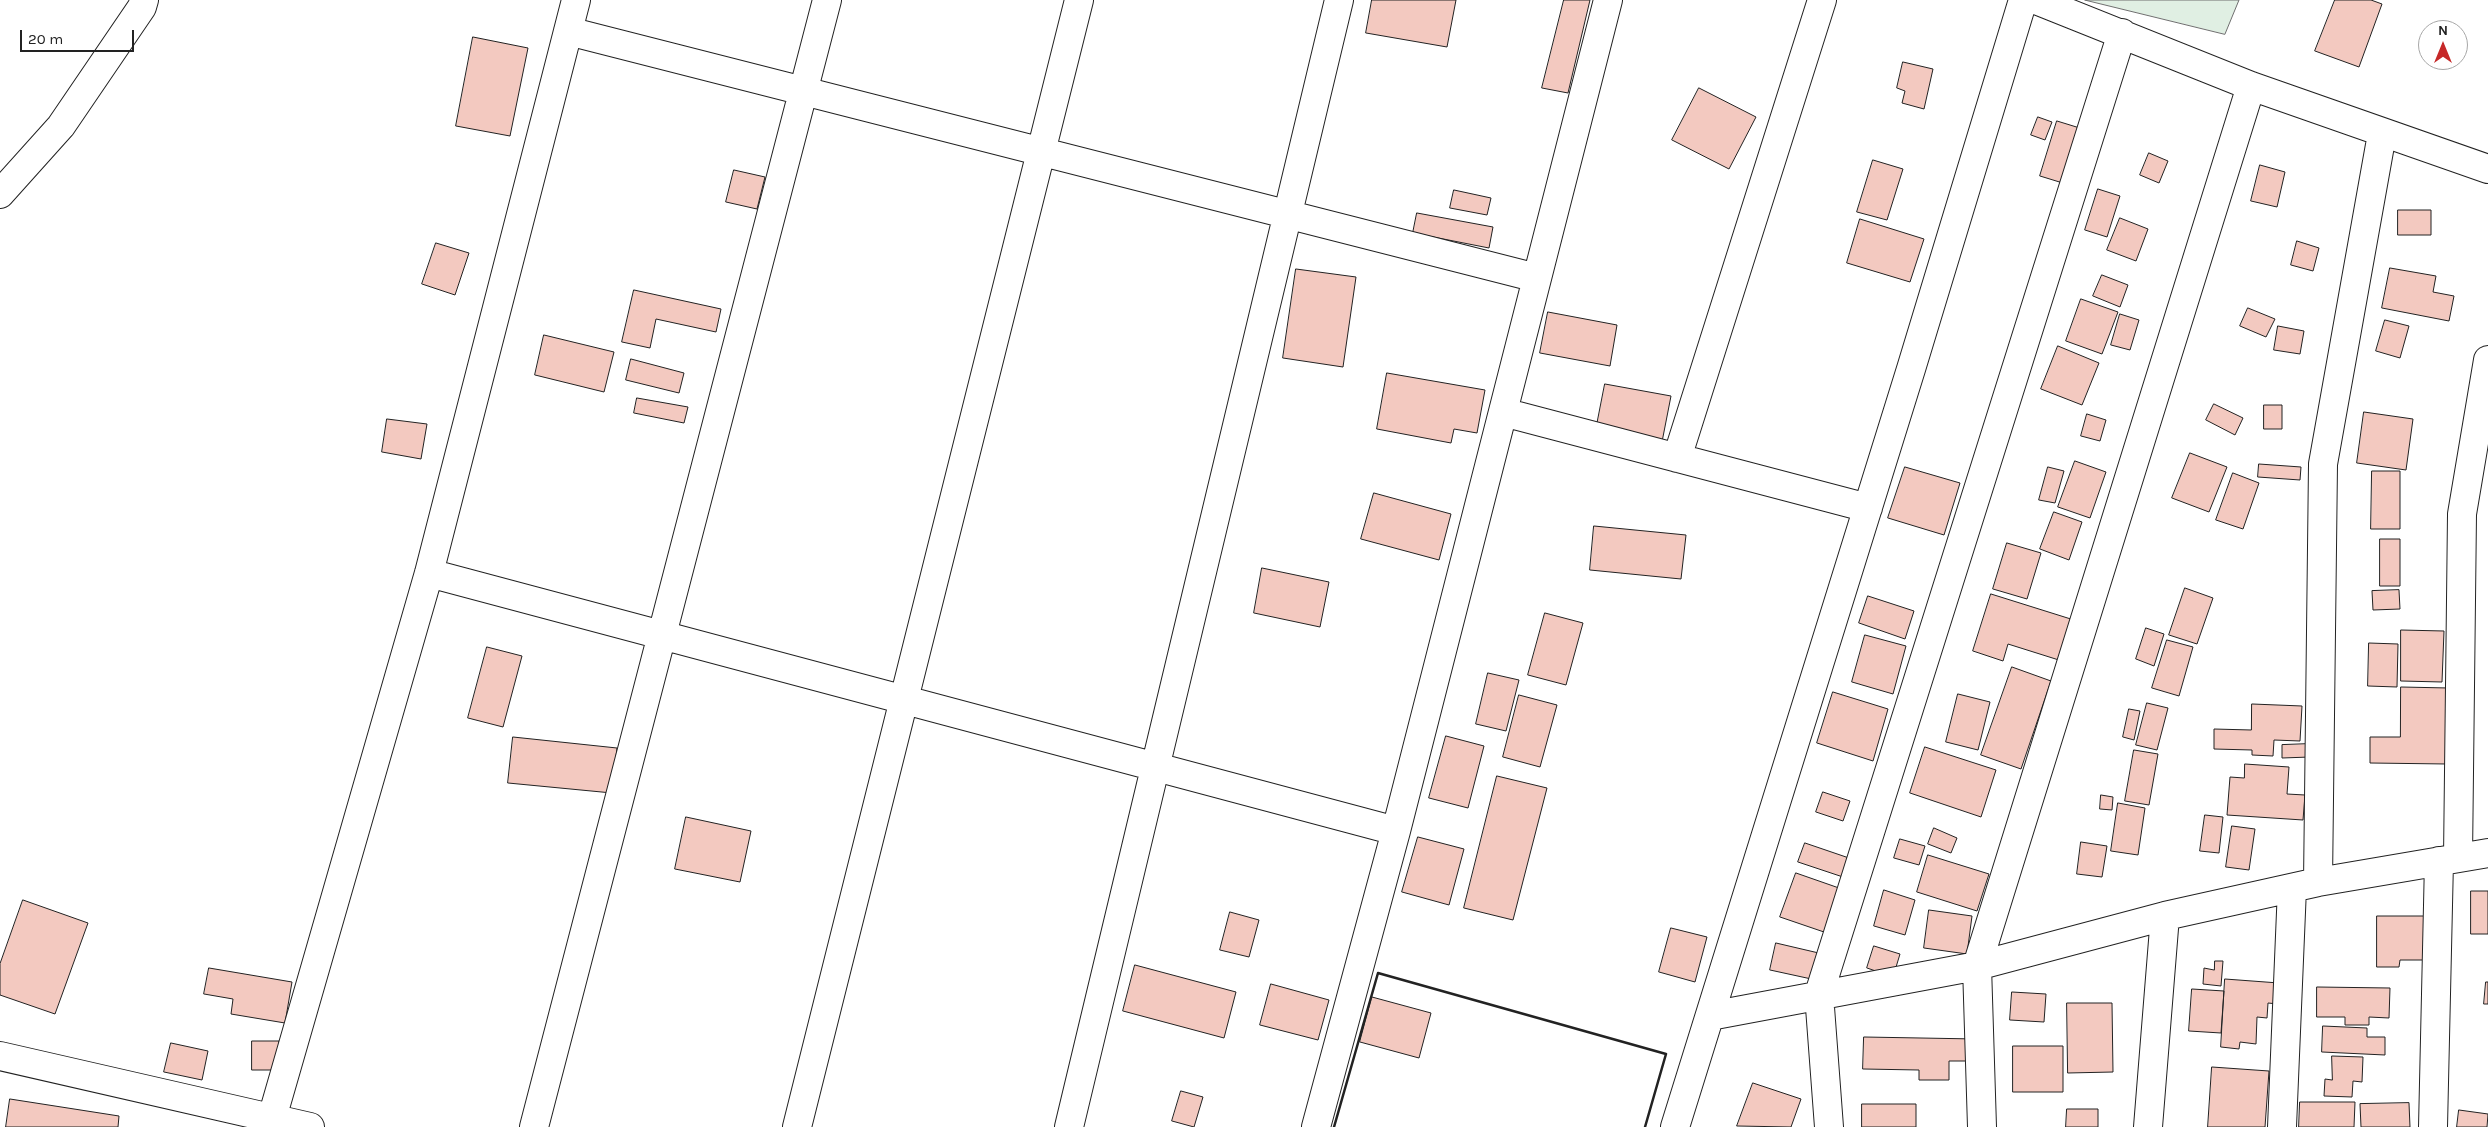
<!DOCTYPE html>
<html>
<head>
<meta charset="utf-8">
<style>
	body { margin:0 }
	#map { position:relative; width:2488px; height:1127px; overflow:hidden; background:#fff; font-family:Karla,sans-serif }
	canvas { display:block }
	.north { position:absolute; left:2418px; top:20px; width:50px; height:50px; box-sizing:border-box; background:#fff; border:1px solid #a7a7a7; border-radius:50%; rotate:0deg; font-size:14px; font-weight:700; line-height:20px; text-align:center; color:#222 }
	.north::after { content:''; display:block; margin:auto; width:18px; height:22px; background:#c62828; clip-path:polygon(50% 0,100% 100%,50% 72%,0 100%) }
	.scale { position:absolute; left:20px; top:30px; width:114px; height:22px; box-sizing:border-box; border:2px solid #222; border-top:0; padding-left:6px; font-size:15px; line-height:18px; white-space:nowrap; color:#222; -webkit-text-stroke:4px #fff; paint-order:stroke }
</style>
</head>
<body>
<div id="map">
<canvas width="2488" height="1127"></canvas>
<div class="north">N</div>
<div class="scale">20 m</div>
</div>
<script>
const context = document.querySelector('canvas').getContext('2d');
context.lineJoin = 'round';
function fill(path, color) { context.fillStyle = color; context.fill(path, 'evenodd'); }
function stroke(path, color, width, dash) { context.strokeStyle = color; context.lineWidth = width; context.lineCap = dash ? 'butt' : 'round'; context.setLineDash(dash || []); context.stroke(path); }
const green = new Path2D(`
	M2085 0H2239L2225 34Z`);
fill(green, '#e0efe3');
stroke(green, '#6f6f6f', 1);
const building = new Path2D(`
	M1372 0H1456L1447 47 1366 33Z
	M1564 0H1590L1568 93 1542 88Z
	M2335 0H2371L2382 4 2359 67 2315 51Z
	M473 37 528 48 510 136 456 126Z
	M1903 62 1933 69 1924 109 1902 103 1905 91 1897 88Z
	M1699 88 1756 117 1729 169 1672 140Z
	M2038 117 2052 122 2045 140 2031 135Z
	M2057 121 2083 129 2066 184 2040 176Z
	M2149 153 2168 161 2159 183 2140 175Z
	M1873 160 1903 169 1887 220 1857 212Z
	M2260 165 2285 172 2277 207 2251 201Z
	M734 170 765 177 757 209 726 202Z
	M2098 189 2120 196 2107 237 2085 230Z
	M1454 190 1491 198 1487 215 1450 208Z
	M2398 210H2431V235H2398Z
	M1417 213 1493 227 1489 248 1413 233Z
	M2120 218 2148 229 2136 261 2107 250Z
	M1860 219 1924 239 1910 282 1847 263Z
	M2297 241 2319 248 2313 271 2291 265Z
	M436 243 469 253 455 295 422 284Z
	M2390 268 2436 276 2433 292 2454 296 2449 321 2382 308Z
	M1296 269 1356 277 1343 367 1283 358Z
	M2102 275 2128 285 2120 307 2093 296Z
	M634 290 721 309 716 332 656 319 650 348 622 342Z
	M2081 299 2118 312 2102 354 2066 341Z
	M2248 308 2275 319 2266 337 2240 326Z
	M1548 312 1617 325 1610 366 1540 353Z
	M2120 314 2139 320 2130 350 2111 345Z
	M2385 320 2409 326 2400 358 2376 351Z
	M2278 326 2304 331 2300 354 2274 350Z
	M544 335 614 352 604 392 535 375Z
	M2058 346 2099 363 2082 405 2041 389Z
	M631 359 684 373 679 393 626 380Z
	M1387 373 1485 390 1477 433 1454 429 1451 443 1377 429Z
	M1605 384 1671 396 1661 447 1595 435Z
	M637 398 688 407 684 423 634 413Z
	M2214 404 2243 418 2235 435 2206 420Z
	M2264 405H2282V429H2264Z
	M2364 412 2413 419 2406 470 2357 463Z
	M2087 414 2106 420 2100 441 2081 436Z
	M387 419 427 424 421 459 382 452Z
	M2190 453 2227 467 2209 512 2172 498Z
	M2075 461 2106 472 2090 518 2058 507Z
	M2259 464 2301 467 2300 480 2258 477Z
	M1905 467 1960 483 1944 535 1888 518Z
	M2048 467 2064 471 2055 503 2039 500Z
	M2372 471H2400V529H2371Z
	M2233 473 2259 483 2243 529 2216 520Z
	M1374 493 1451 514 1439 560 1361 539Z
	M2054 512 2082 522 2069 560 2040 549Z
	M1594 526 1686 535 1681 579 1590 570Z
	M2380 539H2400V586H2380Z
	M2007 543 2041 553 2027 599 1993 589Z
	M1262 568 1329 582 1320 627 1254 613Z
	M2185 588 2213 598 2197 644 2169 635Z
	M2399 590 2400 609 2373 610 2372 591Z
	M1991 594 2074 620 2062 661 2008 644 2003 661 1973 651Z
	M1868 596 1914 611 1905 639 1859 623Z
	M1545 613 1583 623 1566 685 1528 675Z
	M2146 628 2164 634 2154 666 2136 659Z
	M2401 630 2444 631 2442 682 2401 681Z
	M1865 635 1906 646 1893 694 1852 682Z
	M2167 640 2193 647 2179 696 2152 688Z
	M2369 643 2398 644 2397 687 2368 686Z
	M487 647 522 656 503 727 468 718Z
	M2012 667 2051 681 2021 769 1981 755Z
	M1488 673 1519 680 1506 731 1476 724Z
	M2401 687 2449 688 2447 764 2370 763V737H2400Z
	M1833 692 1888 709 1873 761 1817 743Z
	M1958 694 1990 702 1978 750 1946 742Z
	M1519 695 1557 705 1540 767 1503 757Z
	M2147 703 2168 708 2157 750 2136 745Z
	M2252 704 2302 706 2300 741 2274 740 2273 756 2252 755V750L2214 749V729L2251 730Z
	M2129 709 2140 711 2134 740 2123 737Z
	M1446 736 1484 746 1468 808 1429 798Z
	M513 737 617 748 612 793 508 783Z
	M2309 744 2310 757 2282 758V745Z
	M1925 747 1996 770 1981 817 1910 793Z
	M2134 750 2158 754 2149 805 2125 801Z
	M2245 764 2289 767 2287 794 2305 795 2303 820 2227 815 2230 777 2244 778Z
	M1497 776 1547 788 1513 920 1464 908Z
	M1823 792 1850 801 1843 821 1816 812Z
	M2101 795 2113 797 2112 810 2100 809Z
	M2118 803 2145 808 2138 855 2111 851Z
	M2205 815 2223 817 2219 853 2200 851Z
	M686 817 751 831 740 882 675 869Z
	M2232 826 2255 829 2249 870 2226 867Z
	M1934 828 1957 838 1951 853 1928 844Z
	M1418 837 1464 849 1449 905 1402 892Z
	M1900 839 1925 846 1919 865 1894 858Z
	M2081 842 2107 846 2102 877 2077 874Z
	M1805 843 1849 858 1843 877 1798 862Z
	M1928 855 1989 874 1977 911 1917 892Z
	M1796 873 1839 888 1824 932 1780 917Z
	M1884 890 1915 900 1905 935 1874 926Z
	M2471 891H2488V934H2471Z
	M23 900 88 923 55 1014 0 995V964Z
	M1929 910 1972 916 1967 954 1924 948Z
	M1230 912 1259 920 1249 957 1220 950Z
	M2377 916H2430V960H2400L2399 967H2377Z
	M1671 928 1707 937 1695 982 1659 972Z
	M1776 943 1823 954 1816 980 1770 970Z
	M1874 946 1900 954 1893 977 1867 968Z
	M2215 961H2223L2221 986 2203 984 2204 968 2214 970Z
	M1135 965 1236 992 1224 1038 1123 1011Z
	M209 968 292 982 285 1023 231 1014 233 999 204 994Z
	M2225 979 2279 983 2278 1004 2268 1003 2267 1018 2257 1017 2256 1044 2240 1042 2239 1049 2221 1047Z
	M2486 982H2488V1004H2484Z
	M1271 984 1329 1000 1318 1040 1260 1025Z
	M2317 987 2390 988 2389 1018 2369 1017V1025H2345V1017H2317Z
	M2192 989 2224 991 2221 1033 2189 1031Z
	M2012 992 2046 994 2044 1022 2010 1020Z
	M1372 997 1431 1013 1419 1058 1360 1042Z
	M2067 1003H2112L2113 1072 2068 1073Z
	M2323 1026 2367 1028V1037H2385V1055L2322 1052Z
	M1864 1037 1977 1039 1976 1061H1949V1080H1919V1070L1863 1069Z
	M252 1041H279V1070H252Z
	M171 1043 208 1051 202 1080 164 1072Z
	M2013 1046H2063V1092H2013Z
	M2332 1056 2363 1057 2362 1082 2353 1081 2352 1097 2324 1096 2325 1079 2332 1080Z
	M2212 1067 2269 1071 2265 1127H2208Z
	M1753 1083 1801 1099 1791 1127 1737 1126Z
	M1181 1091 1203 1097 1194 1127 1172 1121Z
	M10 1099 119 1116 118 1127H6Z
	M2300 1102H2355L2354 1127H2299Z
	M2409 1103 2410 1127H2361L2360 1104Z
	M1862 1104H1916V1127H1862Z
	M2067 1109H2098V1127H2066Z
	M2459 1110 2488 1114 2487 1127H2457Z`);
fill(building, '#f3c9c0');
stroke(building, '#222', 1);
const minor = new Path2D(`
	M2036 0 2251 86 2488 169
	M568 31 1537 278
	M1503 412 1868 508
	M1677 458 1822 0
	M429 573 1396 831
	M2458 858 2462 514 2488 360
	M2318 882 2323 464 2382 134
	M1710 1016 1977 966 2165 916 2318 882 2488 853
	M0 1056 310 1127
	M272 1127V1118L429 573 576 0
	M534 1127 827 0
	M797 1127 1079 0
	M1069 1127 1339 0
	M1316 1127 1396 831 1608 0
	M1675 1127 1911 369 2023 0
	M1829 1127 1819 994 2122 33
	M1982 1127 1977 966 2251 86
	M2148 1127 2165 916
	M2282 1127 2292 888
	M2433 1127 2439 861`);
const tertiary = new Path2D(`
	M0 194 61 126 142 7 144 0`);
stroke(minor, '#222', 30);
stroke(tertiary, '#222', 30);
stroke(minor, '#fff', 28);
stroke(tertiary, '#fff', 28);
stroke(new Path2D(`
	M1334 1127 1378 973 1666 1054 1645 1127`), '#222', 2.5);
</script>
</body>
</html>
